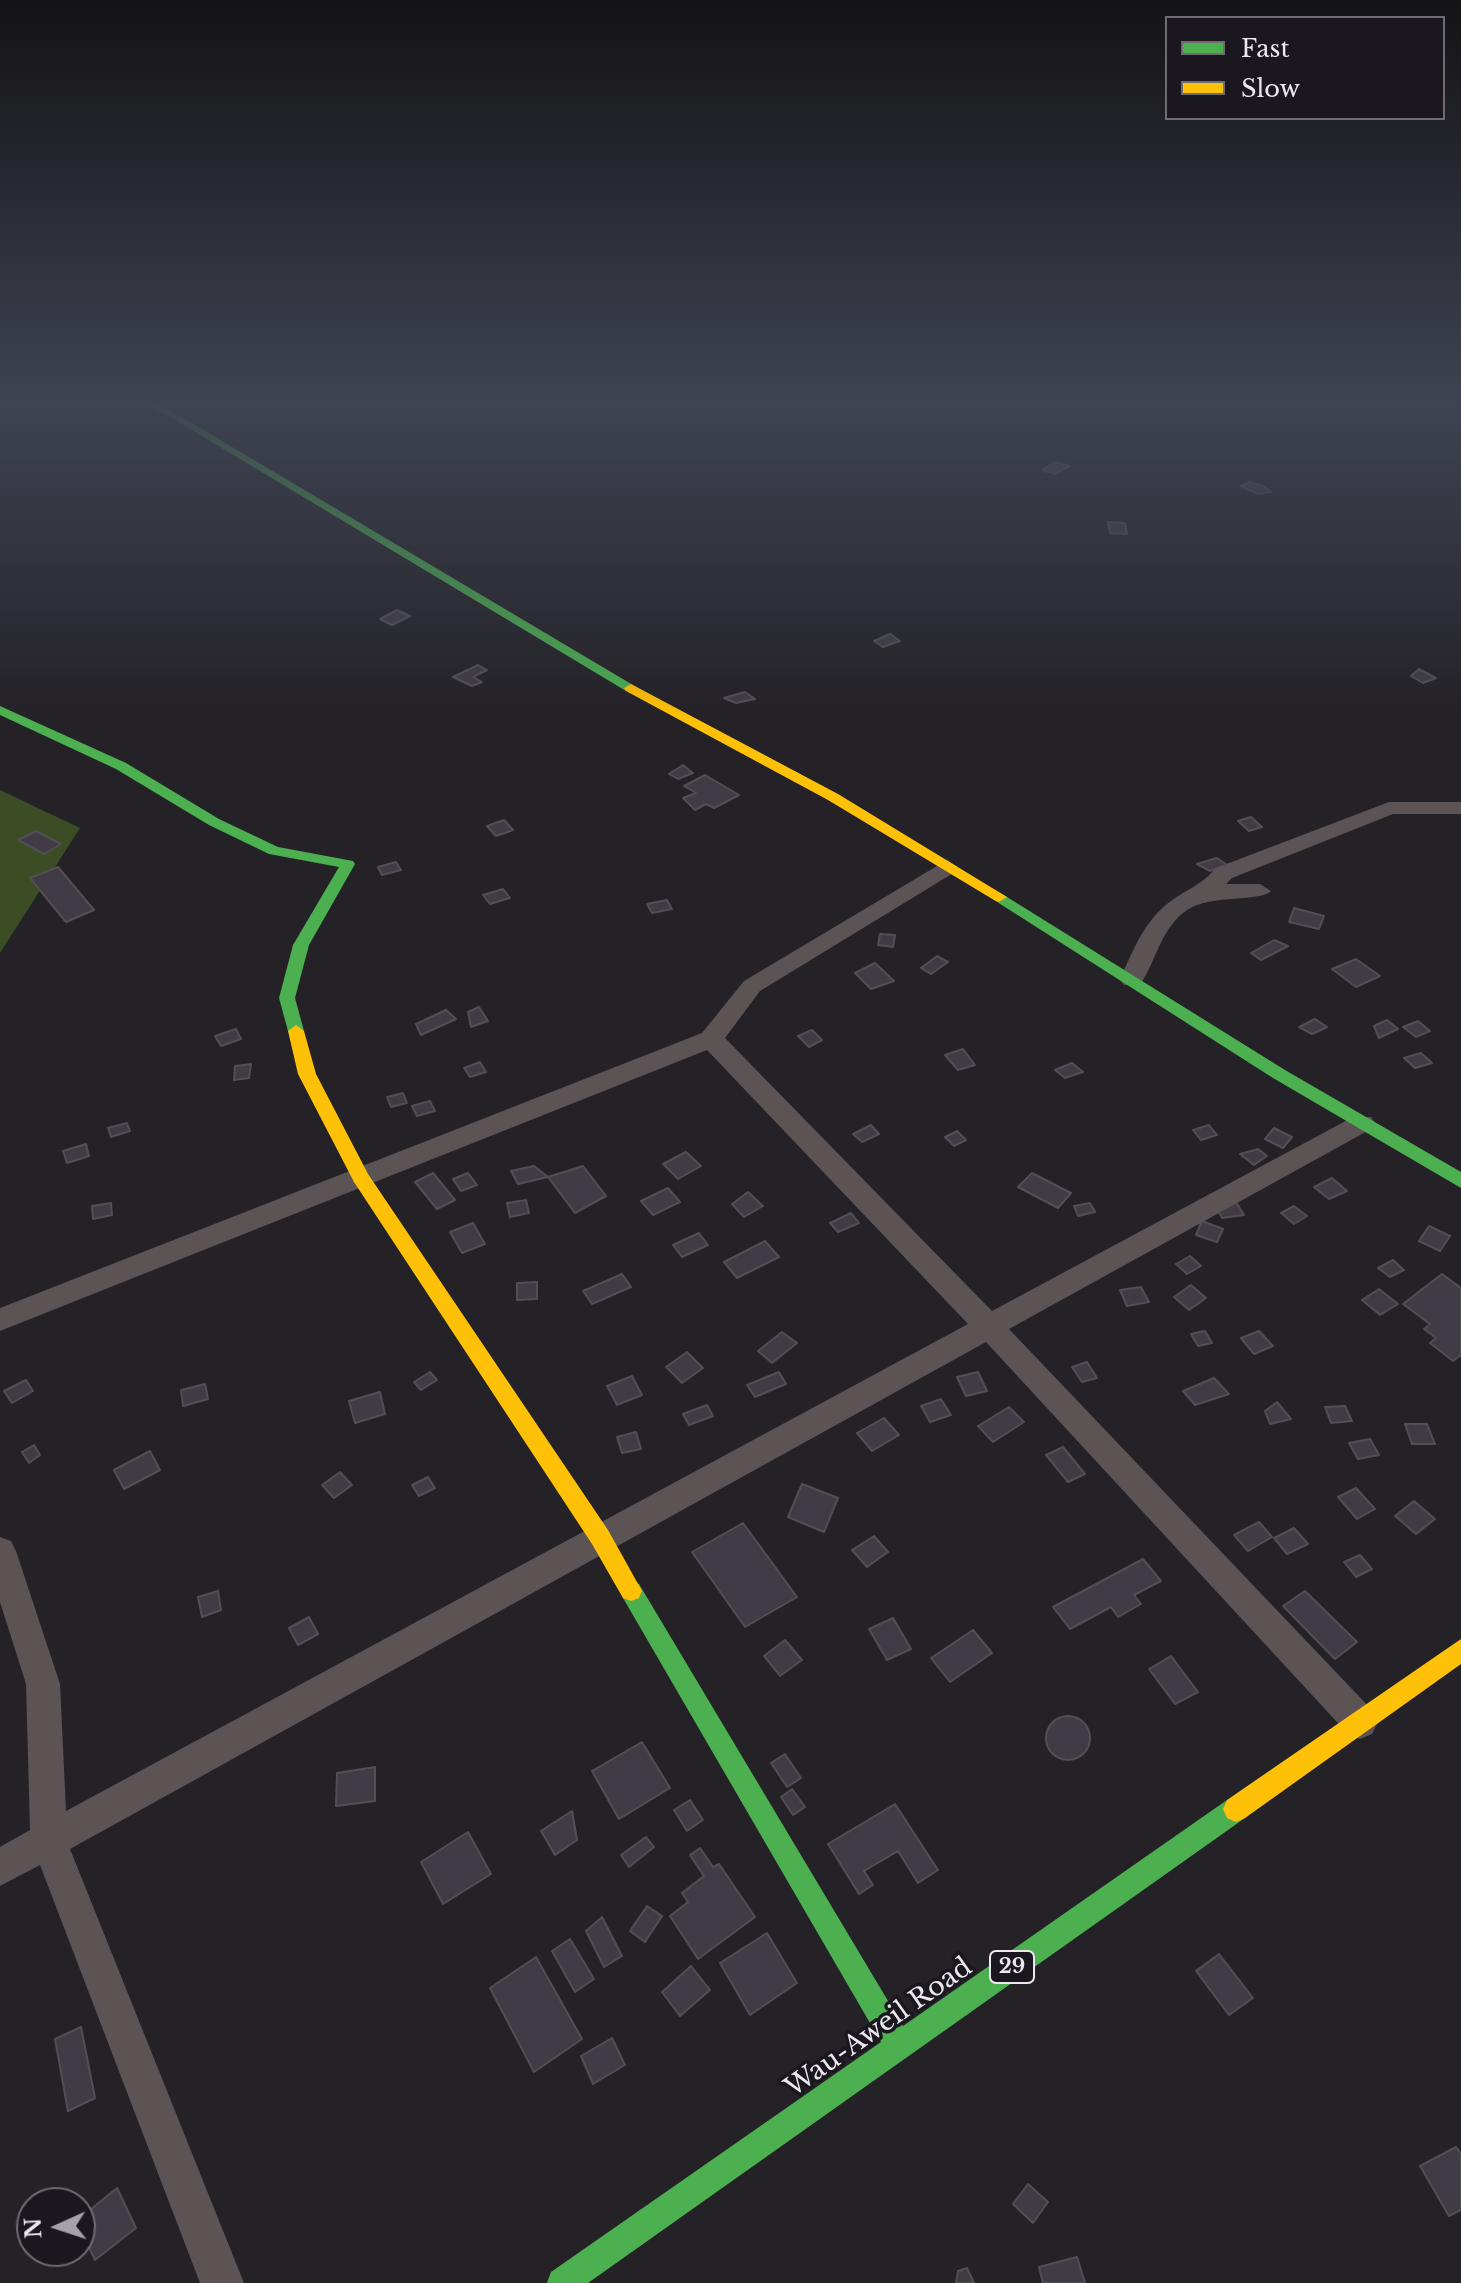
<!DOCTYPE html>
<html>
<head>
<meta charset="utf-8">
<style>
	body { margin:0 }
	#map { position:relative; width:1461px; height:2283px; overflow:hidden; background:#242227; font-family:"Libre Baskerville",serif }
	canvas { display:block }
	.legend { position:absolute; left:1165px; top:16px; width:280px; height:104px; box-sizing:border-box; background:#1a171f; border:2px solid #6e6b72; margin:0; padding:10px 14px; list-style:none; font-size:24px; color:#ebe9ef }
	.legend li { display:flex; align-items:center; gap:16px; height:40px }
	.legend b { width:40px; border:2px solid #6e6b72 }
	.north { position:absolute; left:16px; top:2187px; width:80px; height:80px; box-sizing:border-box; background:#1a171f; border:2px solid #6e6b72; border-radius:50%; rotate:267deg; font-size:22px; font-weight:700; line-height:32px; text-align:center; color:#ebe9ef }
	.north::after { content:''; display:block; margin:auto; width:28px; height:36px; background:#a5a3a9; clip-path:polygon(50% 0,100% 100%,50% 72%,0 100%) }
</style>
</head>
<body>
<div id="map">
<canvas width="1461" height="2283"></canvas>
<ul class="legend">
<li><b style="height:10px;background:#4caf50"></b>Fast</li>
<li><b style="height:10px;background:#ffc107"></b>Slow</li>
</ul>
<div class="north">N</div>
</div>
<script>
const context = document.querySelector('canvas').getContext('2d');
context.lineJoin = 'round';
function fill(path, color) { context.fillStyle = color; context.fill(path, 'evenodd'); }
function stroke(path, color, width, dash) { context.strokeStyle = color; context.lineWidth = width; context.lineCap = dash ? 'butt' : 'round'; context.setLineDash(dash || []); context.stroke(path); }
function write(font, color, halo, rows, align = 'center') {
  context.font = font + ' "Libre Baskerville",serif'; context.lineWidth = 7; context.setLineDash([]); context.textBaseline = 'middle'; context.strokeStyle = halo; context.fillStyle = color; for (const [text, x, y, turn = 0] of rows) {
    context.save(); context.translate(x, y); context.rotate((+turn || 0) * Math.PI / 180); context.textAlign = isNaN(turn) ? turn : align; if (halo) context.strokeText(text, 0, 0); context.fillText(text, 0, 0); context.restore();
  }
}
fill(new Path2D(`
	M0 790 80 828 0 953Z`), '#3c4c25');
const building = new Path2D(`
	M1055 462 1070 466 1055 474 1042 470Z
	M1250 482 1263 486 1271 492 1258 494 1241 486Z
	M1108 522 1125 523 1127 534 1110 533Z
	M397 610 410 616 392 625 380 619Z
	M890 634 900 641 883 647 874 641Z
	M478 665 487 670 473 677 482 682 472 686 453 677Z
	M1419 669 1436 678 1423 683 1411 676Z
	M745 692 755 699 736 703 724 698Z
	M683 765 693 773 678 779 669 774Z
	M705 775 739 795 714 808 706 804 695 810 683 798 696 793 684 786Z
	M1251 817 1262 827 1249 831 1238 821Z
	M504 820 513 830 496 836 487 826Z
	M36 831 61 844 44 854 18 840Z
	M1217 858 1227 865 1210 871 1197 864Z
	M396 862 401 870 382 875 378 867Z
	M58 867 94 910 66 922 30 878Z
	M503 889 510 898 490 904 483 895Z
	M667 900 672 909 652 913 647 904Z
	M1294 908 1324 916 1319 929 1289 922Z
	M880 934 895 935 893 947 878 945Z
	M1274 940 1288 946 1261 960 1251 953Z
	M937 956 948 962 931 974 921 968Z
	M1356 959 1380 976 1356 987 1332 969Z
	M875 963 894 981 871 989 855 973Z
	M479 1007 488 1021 471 1027 468 1012Z
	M446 1010 456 1019 421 1035 416 1024Z
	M1315 1019 1327 1027 1312 1034 1299 1027Z
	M1387 1020 1398 1029 1379 1038 1374 1026Z
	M1418 1021 1430 1031 1416 1037 1403 1027Z
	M236 1029 241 1039 221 1046 215 1036Z
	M812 1030 822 1040 809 1047 798 1036Z
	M963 1049 975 1065 958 1070 945 1055Z
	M1421 1053 1432 1063 1415 1068 1404 1058Z
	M480 1062 486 1072 470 1077 464 1068Z
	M1072 1063 1083 1072 1065 1078 1055 1070Z
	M251 1064 249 1078 234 1080 235 1066Z
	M403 1093 407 1103 391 1107 387 1097Z
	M430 1101 435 1111 417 1116 412 1106Z
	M127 1123 130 1131 111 1137 108 1128Z
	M871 1125 879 1134 862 1142 853 1134Z
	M1209 1125 1217 1135 1201 1140 1193 1130Z
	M1274 1128 1292 1137 1283 1148 1265 1139Z
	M957 1131 966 1140 954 1146 945 1137Z
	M86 1144 89 1156 67 1163 63 1151Z
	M1258 1149 1267 1156 1254 1165 1240 1154Z
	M686 1152 701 1166 678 1179 663 1164Z
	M534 1166 548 1177 518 1184 511 1171Z
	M583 1166 606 1196 575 1213 548 1177Z
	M433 1173 455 1200 437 1209 415 1182Z
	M468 1173 477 1185 461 1191 453 1179Z
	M1032 1173 1071 1193 1058 1208 1018 1187Z
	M1332 1178 1347 1191 1329 1199 1314 1187Z
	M668 1188 680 1202 653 1215 641 1201Z
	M748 1192 763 1206 744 1217 732 1204Z
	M526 1200 529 1213 510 1217 507 1203Z
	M1236 1202 1244 1215 1222 1218 1215 1204Z
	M111 1203 112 1215 93 1219 92 1206Z
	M1090 1203 1095 1212 1078 1216 1074 1206Z
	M1294 1206 1307 1216 1294 1224 1281 1213Z
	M851 1213 859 1223 838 1232 830 1223Z
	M1202 1221 1223 1229 1217 1242 1196 1235Z
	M473 1223 485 1244 462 1253 450 1232Z
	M1429 1226 1450 1236 1440 1251 1419 1241Z
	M699 1233 708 1245 682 1257 673 1245Z
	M765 1241 779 1257 737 1278 724 1262Z
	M1190 1256 1201 1266 1187 1274 1176 1264Z
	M1393 1260 1404 1270 1390 1277 1378 1268Z
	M622 1274 631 1287 592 1304 583 1291Z
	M1442 1274 1461 1288V1355L1453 1361 1430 1343 1436 1338 1424 1329 1430 1324 1403 1304Z
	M537 1282V1299L517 1300V1283Z
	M1191 1285 1206 1298 1189 1310 1174 1297Z
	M1141 1287 1149 1302 1127 1306 1120 1290Z
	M1379 1289 1398 1304 1380 1315 1362 1300Z
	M1205 1331 1212 1343 1198 1346 1191 1334Z
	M1259 1331 1273 1346 1254 1354 1241 1338Z
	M782 1332 797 1343 772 1363 758 1351Z
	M687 1352 703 1368 682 1383 666 1367Z
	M1087 1362 1097 1378 1082 1382 1072 1367Z
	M430 1372 437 1380 421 1390 414 1382Z
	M779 1372 786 1384 755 1397 747 1385Z
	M978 1372 987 1391 966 1396 957 1377Z
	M632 1376 642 1395 617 1405 607 1386Z
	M1214 1378 1229 1394 1195 1405 1183 1391Z
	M26 1380 33 1391 12 1403 4 1391Z
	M205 1384 208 1399 183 1406 181 1390Z
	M380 1392 385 1414 355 1423 349 1401Z
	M941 1399 951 1415 930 1422 921 1406Z
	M1277 1402 1291 1419 1270 1424 1265 1411Z
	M707 1405 713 1416 689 1425 683 1414Z
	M1345 1406 1352 1421 1331 1423 1325 1407Z
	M1009 1407 1024 1422 993 1442 978 1426Z
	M884 1418 899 1435 872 1451 857 1433Z
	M1405 1424H1427L1435 1444H1412Z
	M636 1432 641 1449 622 1453 617 1437Z
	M1370 1439 1379 1455 1358 1459 1349 1443Z
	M34 1445 40 1455 29 1463 22 1452Z
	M1063 1447 1085 1474 1068 1482 1046 1455Z
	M150 1451 160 1470 124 1489 114 1470Z
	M340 1472 352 1485 334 1498 322 1485Z
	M428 1477 435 1488 419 1496 412 1485Z
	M802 1484 838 1498 824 1532 788 1517Z
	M1356 1488 1375 1509 1357 1519 1338 1497Z
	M1414 1501 1435 1519 1416 1534 1395 1516Z
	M1259 1522 1272 1537 1248 1551 1234 1535Z
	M743 1523 797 1597 745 1627 692 1552Z
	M1294 1528 1308 1544 1287 1554 1274 1538Z
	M874 1536 888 1552 867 1567 852 1550Z
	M1360 1555 1372 1569 1356 1577 1344 1562Z
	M1143 1559 1161 1581 1134 1595 1141 1604 1118 1617 1111 1607 1070 1629 1053 1607Z
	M218 1591 221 1610 202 1617 198 1597Z
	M1305 1591 1357 1642 1335 1659 1283 1606Z
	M309 1617 318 1634 298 1645 289 1628Z
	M893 1618 911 1649 887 1660 869 1629Z
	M973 1630 992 1653 950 1682 931 1658Z
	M785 1640 802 1660 780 1676 764 1656Z
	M1171 1656 1198 1692 1175 1704 1149 1669Z
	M1046 1738a22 22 0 1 1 44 0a22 22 0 1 1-44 0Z
	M642 1742 670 1788 619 1819 592 1771Z
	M785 1754 801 1778 787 1787 771 1763Z
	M375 1767V1801L336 1806 337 1773Z
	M792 1789 805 1807 793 1815 781 1797Z
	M690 1800 703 1820 687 1831 674 1810Z
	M895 1804 938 1870 918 1883 898 1851 864 1871 873 1885 859 1894 828 1844Z
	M572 1811 577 1840 555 1855 541 1831Z
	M468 1832 491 1874 443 1904 421 1862Z
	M646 1837 654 1847 629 1867 621 1855Z
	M700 1848 713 1867 719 1864 755 1917 698 1959 670 1916 688 1902 682 1893 704 1876 690 1855Z
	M647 1906 662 1916 645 1942 630 1931Z
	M602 1917 622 1956 604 1967 586 1931Z
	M767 1933 797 1983 750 2015 720 1963Z
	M570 1939 594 1979 575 1992 552 1951Z
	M1219 1954 1253 1998 1229 2015 1196 1971Z
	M536 1957 582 2039 534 2072 490 1988Z
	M691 1966 710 1990 680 2016 662 1992Z
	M81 2027 95 2098 68 2111 55 2039Z
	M612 2038 625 2065 593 2084 581 2056Z
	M1456 2147 1461 2154V2210L1449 2216 1420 2166Z
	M1028 2184 1048 2202 1033 2223 1013 2204Z
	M117 2188 136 2228 95 2260 80 2228V2218Z
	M1077 2257 1085 2283H1043L1039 2267Z
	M967 2268 974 2283H956L958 2271Z`);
fill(building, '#403b45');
stroke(building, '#514f54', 2);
fill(new Path2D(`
	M1389 802H1461V814H1393L1232 878 1226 884H1260L1271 891C1262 902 1211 894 1187 910 1160 929 1157 960 1140 985H1124L1120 980C1132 952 1145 919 1171 901 1190 887 1199 887 1216 868Z
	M947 860 958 867 955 872 760 991 725 1038 992 1311 1353 1117H1371L1375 1123 1371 1129 1009 1329 1372 1710 1378 1722 1372 1734 1360 1739 1348 1734 986 1342 70 1849 244 2283H200L40 1865 0 1886V1847L30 1830 26 1684 0 1602V1537L11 1541 16 1551 60 1684 66 1811 968 1324 707 1050 0 1331V1308L702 1033 744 981Z`), '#5b5354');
fill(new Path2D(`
	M142 400H153L638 688 626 691Z
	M0 706 126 763 219 819 278 847 353 861 355 864 309 945 295 998 304 1031 302 1035 296 1037 288 1031 279 998 293 945 339 867 269 854 209 825 116 769 0 715Z
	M999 892 1285 1070 1461 1172V1188L1273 1078 994 900V894Z
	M631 1581 639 1584 903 2026 1227 1800 1236 1796 1245 1800 1249 1809 1245 1818 588 2283H547L551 2272 881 2042 623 1598 620 1591 623 1584Z`), '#4caf50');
fill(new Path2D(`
	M631 684 838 794 1007 897 999 902 994 900 828 800 626 691 624 688Z
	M296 1025 304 1031 316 1074 368 1174 608 1530 642 1591 639 1598 631 1601 623 1598 592 1544 354 1182 298 1074 288 1031Z
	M1461 1639V1664L1245 1818 1236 1822 1227 1818 1223 1809 1227 1800Z`), '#ffc107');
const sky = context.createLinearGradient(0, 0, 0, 719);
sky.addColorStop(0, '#141315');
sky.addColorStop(0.56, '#3f4452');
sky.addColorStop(1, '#3f445200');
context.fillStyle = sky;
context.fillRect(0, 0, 1461, 719);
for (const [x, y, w] of [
	[1012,1967,44]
]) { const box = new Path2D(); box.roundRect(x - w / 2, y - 16, w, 32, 6); context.fillStyle = '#1a171f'; context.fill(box); stroke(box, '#ebe9ef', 2); }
write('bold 20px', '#ebe9ef', null, [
	["29",1012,1967]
]);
write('26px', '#ebe9ef', '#1a171f', [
	["Wau-Aweil Road",879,2028,-35]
]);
</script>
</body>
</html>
